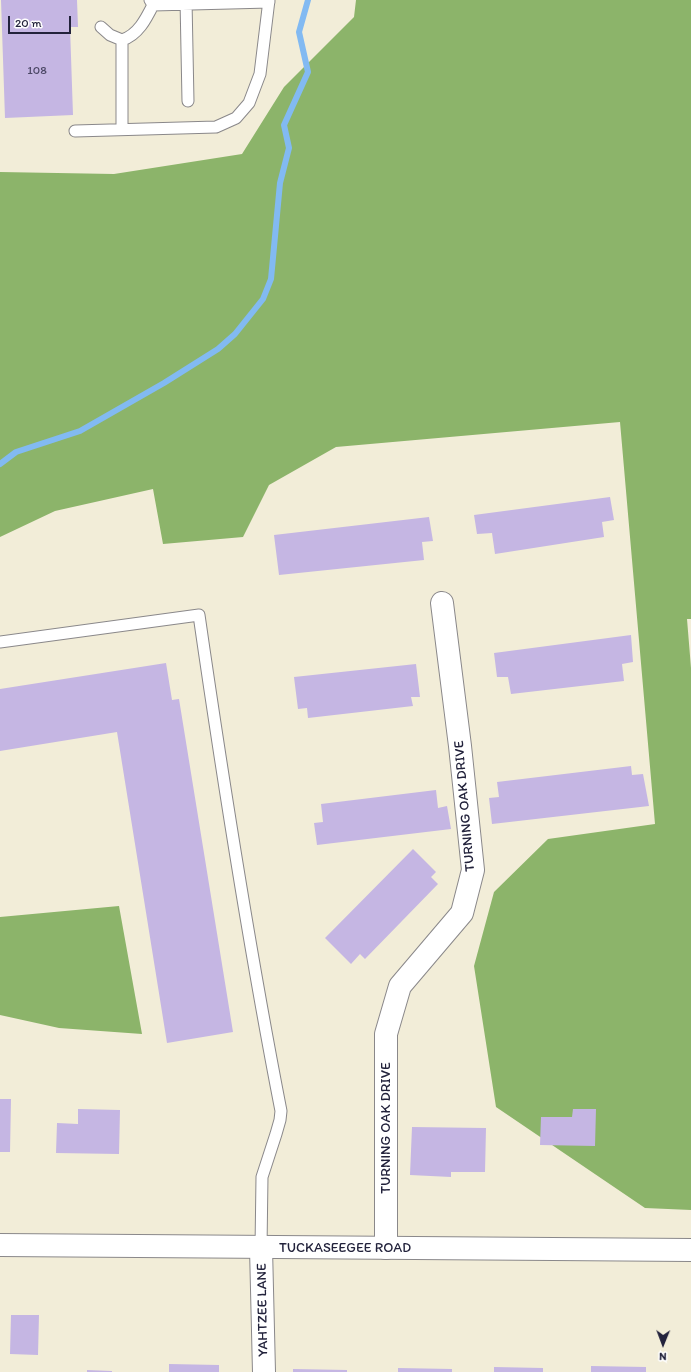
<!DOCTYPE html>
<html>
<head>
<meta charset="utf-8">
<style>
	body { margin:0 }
	#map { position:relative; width:691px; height:1372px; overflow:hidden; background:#f2edd8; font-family:Itim,sans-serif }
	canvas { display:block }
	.north { position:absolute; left:643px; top:1324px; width:40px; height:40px; -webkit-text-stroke:3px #fff; paint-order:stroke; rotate:181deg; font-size:11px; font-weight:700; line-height:16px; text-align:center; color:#22223b }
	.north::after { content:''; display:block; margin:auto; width:14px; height:18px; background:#22223b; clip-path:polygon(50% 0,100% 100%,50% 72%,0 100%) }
	.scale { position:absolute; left:8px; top:16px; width:63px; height:18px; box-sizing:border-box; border:2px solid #22223b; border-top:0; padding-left:5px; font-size:12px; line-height:14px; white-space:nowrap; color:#22223b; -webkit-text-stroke:3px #fff; paint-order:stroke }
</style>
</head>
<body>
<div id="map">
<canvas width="691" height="1372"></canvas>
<div class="north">N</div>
<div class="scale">20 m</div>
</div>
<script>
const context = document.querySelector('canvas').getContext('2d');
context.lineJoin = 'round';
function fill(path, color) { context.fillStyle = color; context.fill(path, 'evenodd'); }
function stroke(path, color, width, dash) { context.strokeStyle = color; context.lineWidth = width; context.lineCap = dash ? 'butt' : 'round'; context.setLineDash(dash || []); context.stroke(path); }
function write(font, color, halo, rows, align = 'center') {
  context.font = font + ' Itim,sans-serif'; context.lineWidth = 3.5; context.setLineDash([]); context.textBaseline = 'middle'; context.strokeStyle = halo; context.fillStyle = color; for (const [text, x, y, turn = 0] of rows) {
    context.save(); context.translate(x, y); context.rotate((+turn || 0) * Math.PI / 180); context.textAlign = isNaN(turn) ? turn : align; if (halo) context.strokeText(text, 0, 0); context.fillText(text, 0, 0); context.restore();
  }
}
fill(new Path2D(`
	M356 0H691V619H687L691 668V1210L645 1208 496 1107 474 966 494 892 548 839 655 824 620 422 336 447 269 485 243 537 163 544 153 489 55 511 0 537V172L114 174 242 154 284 87 354 17Z
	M119 906 142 1034 59 1028 0 1015V917Z`), '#8cb46a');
stroke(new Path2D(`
	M0 464 16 452 80 431 164 383 218 349 235 334 263 299 271 279 280 183 289 148 284 125 308 72 299 32 308 0`), '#82baf2', 6);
fill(new Path2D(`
	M1 0H77L78 27H70L73 115 5 118Z
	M610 497 614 520 602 522 604 537 495 554 492 533 477 534 474 515Z
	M429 517 433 541 422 542 424 560 279 575 274 535Z
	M631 635 633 662 622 664 624 681 511 694 508 677H497L494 653Z
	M166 663 172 700 179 699 233 1032 167 1043 117 732 0 751V689Z
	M416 664 420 697H411L413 706 308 718 307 708 298 709 294 677Z
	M631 766 632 775 643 774 649 806 492 824 489 798 499 797 497 782Z
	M436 790 438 808 447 806 451 829 317 845 314 823 323 822 321 804Z
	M413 849 436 872 431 877 438 884 365 959 360 954 351 964 325 938Z
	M0 1099H11L10 1152H0Z
	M78 1109 120 1110 119 1154 56 1153 57 1123 78 1124Z
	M573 1109H596L595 1146 540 1145 541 1117H572Z
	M412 1127 486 1128 485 1172H451V1177L410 1175Z
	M11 1315H39L38 1355 10 1354Z
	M169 1364 219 1365V1372H169Z
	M591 1366 646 1367V1372H591Z
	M494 1367 543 1368V1372H494Z
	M398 1368 452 1369V1372H398Z
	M293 1369 347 1370V1372H293Z
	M87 1370 112 1371V1372H87Z`), '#c5b6e3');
const service = new Path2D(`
	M150 0 153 5 269 2
	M186 0 188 101
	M101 27 110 35 122 40
	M122 129V40C138 35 146 19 153 5
	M75 131 216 127 236 118 249 103 260 74 269 0
	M0 642 199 615C223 781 249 947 281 1111L280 1120 276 1134 262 1177 261 1248`);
const minor = new Path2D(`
	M261 1248 264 1372
	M386 1248V1034L400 986 462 913 473 870 460 746 442 603`);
const tertiary = new Path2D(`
	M0 1245 691 1250`);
stroke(service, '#8a888a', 13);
stroke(minor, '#8a888a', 24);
stroke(tertiary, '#8a888a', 24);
stroke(service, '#fff', 11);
stroke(minor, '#fff', 22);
stroke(tertiary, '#fff', 22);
write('12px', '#4b4765', null, [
	["108",37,71]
]);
write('14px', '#22223b', '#fff', [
	["TURNING OAK DRIVE",465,806,-95],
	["TURNING OAK DRIVE",386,1128,-90],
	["TUCKASEEGEE ROAD",345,1248],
	["YAHTZEE LANE",263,1310,-91]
]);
</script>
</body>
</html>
